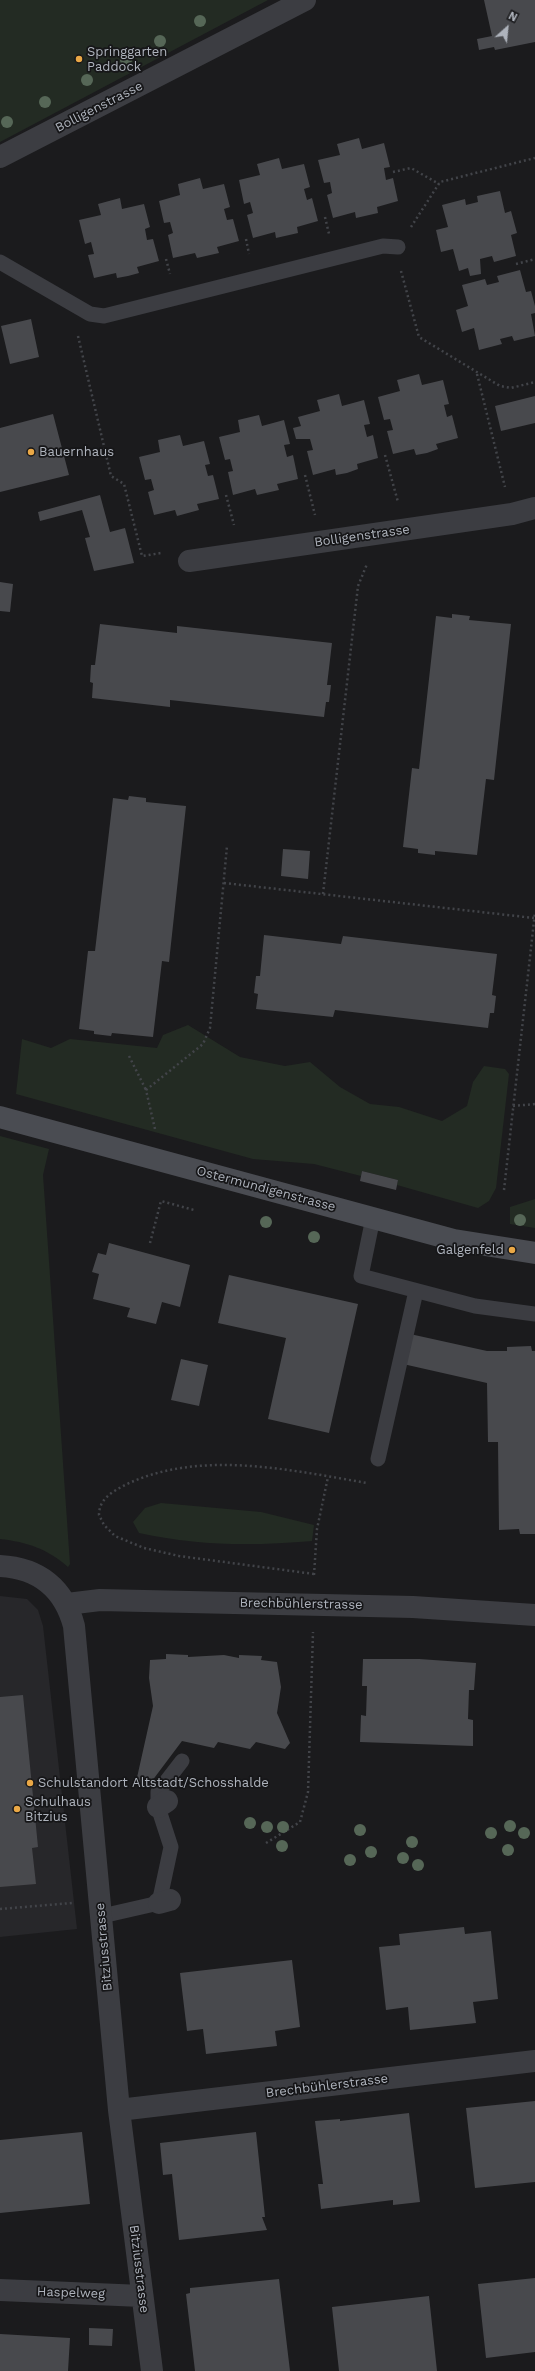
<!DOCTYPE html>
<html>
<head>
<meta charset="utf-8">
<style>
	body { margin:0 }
	#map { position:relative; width:535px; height:2371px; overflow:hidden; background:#1b1b1d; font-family:"Work Sans",sans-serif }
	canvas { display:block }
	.north { position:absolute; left:487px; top:8px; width:40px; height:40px; -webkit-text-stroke:3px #161618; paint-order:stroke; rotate:27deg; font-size:11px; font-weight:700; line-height:16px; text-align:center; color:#aeb3bc }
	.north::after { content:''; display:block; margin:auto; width:14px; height:18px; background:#aeb3bc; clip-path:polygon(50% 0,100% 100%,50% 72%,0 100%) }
</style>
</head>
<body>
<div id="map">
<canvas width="535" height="2371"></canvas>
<div class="north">N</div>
</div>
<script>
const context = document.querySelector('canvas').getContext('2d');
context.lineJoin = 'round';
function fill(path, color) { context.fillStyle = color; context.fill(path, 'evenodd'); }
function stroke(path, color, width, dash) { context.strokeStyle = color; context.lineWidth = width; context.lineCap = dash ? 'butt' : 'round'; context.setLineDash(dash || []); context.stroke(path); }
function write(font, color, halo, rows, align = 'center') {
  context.font = font + ' "Work Sans",sans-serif'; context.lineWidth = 3.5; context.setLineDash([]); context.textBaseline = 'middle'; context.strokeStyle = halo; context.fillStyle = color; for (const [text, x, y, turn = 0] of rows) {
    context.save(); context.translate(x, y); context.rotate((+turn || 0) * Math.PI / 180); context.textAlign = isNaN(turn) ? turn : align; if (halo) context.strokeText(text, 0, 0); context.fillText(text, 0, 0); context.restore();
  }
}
fill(new Path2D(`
	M0 1596 27 1599 38 1610 43 1626 77 1929 0 1937Z`), '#27272a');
fill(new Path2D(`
	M0 0H268L0 142Z
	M188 1025 240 1057 285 1066 310 1062 340 1087 370 1104 399 1107 442 1121 467 1106 473 1082 484 1066 505 1069 509 1074 496 1188 489 1201 478 1208 397 1185 398 1180 362 1171 361 1176 314 1164 253 1159 16 1094 22 1039 51 1048 70 1039 157 1048 163 1035Z
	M0 1136 49 1149 43 1175 70 1564 68 1567C48 1549 27 1542 0 1539Z
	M535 1199V1228L510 1224V1207Z
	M161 1503 261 1512 314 1525 312 1541C252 1546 198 1546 139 1533L133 1522 145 1508Z`), '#232b23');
fill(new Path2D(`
	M484 0H535V42L495 50 494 47 479 50 477 39 492 36Z
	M359 138 362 149 384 143 390 167 384 168 386 180 393 178 398 201 377 207 378 213 356 218 355 212 333 218 327 195 332 193 330 182 324 183 318 160 340 155 337 144Z
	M279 158 282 169 304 164 310 187 304 189 307 200 312 198 318 221 297 227 298 233 276 238 275 232 253 238 247 215 253 213 250 202 244 204 239 180 260 175 257 164Z
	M200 178 203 189 224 184 230 207 224 209 227 220 233 219 239 241 217 247 219 253 197 258 195 253 173 258 168 235 173 233 170 222 164 223 159 201 180 195 178 184Z
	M500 191 505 213 511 211 517 233 511 235 516 256 494 262 492 256 480 259 481 274 470 276 468 268 459 271 453 249 441 252 436 230 448 227 442 205 465 199 466 205 478 202 477 196Z
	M120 198 122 209 144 204 150 227 145 229 147 240 153 239 159 261 137 267 139 273 128 276 117 278 116 273 94 278 88 255 94 254 91 242 85 244 79 220 101 215 98 204Z
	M520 270 526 292 531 291 535 306V313L531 314 535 336 514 341 512 336 500 339 502 344 479 350 474 328 462 332 456 310 468 306 462 285 485 279 487 285 499 282 497 276Z
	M31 319 39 357 10 364 1 326Z
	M419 374 422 385 443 380 449 404 444 405 447 417 452 415 458 438 436 444 438 449 427 453 416 455 414 449 393 454 387 431 393 430 390 419 384 420 378 397 400 391 397 380Z
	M339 394 342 406 364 400 370 424 364 425 367 437 373 435 378 458 357 464 358 469 347 473 336 475 335 469 313 475 307 451 313 450 310 439H296L293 428 301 426 298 417 320 411 317 400Z
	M535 396V423L501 431 495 406Z
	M53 414 69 475 0 492V428Z
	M259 415 262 426 284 420 290 444 284 445 287 457 293 455 298 479 277 484 279 490 257 495 255 489 233 495 228 472 233 471 230 459 225 460 219 437 240 432 238 420Z
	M180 435 183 446 204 441 210 464 205 465 208 476 213 475 219 499 197 504 199 510 177 516 175 510 154 515 148 492 154 490 151 479 145 480 139 457 160 452 158 440Z
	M100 495 110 532 125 528 134 563 94 571 85 538 90 537 82 510 40 521 38 512Z
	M0 582 13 584 10 612 0 611Z
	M452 614 470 616 469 620 511 624 494 780 486 779 477 855 435 851V855L418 853V849L403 847 412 768 419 769 436 616 452 618Z
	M100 624 177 633V626L332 643 327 685H331L329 702H326L324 717 170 700V707L92 698 93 683 90 682 91 665H95Z
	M129 796 146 798V802L186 806 169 962 162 961 153 1037 112 1033 111 1036 94 1034V1031L79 1029 88 951H95L113 798 128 800Z
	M283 849 310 851 308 879 281 876Z
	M264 935 341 944 343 936 497 954 492 995 496 996 494 1013H490L488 1028 335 1010 333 1017 256 1009 258 994 254 993 256 976H260Z
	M362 1171 398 1180 396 1190 360 1181Z
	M109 1243 190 1265 180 1307 162 1302 156 1324 127 1317 130 1308 93 1299 99 1274 92 1272 98 1253 106 1255Z
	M229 1275 358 1304 329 1433 268 1419 286 1338 218 1323Z
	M410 1334 487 1351H507V1347L531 1346 532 1351H535V1534H520L519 1529 499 1530 498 1442H488L487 1383 403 1364Z
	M181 1359 208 1365 199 1406 171 1400Z
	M166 1654 188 1655V1657L224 1655 239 1658V1655L262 1656 261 1660 277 1662 281 1687 277 1713 290 1743 285 1749 256 1742 250 1749 218 1742 214 1748 182 1741 149 1785 136 1782 153 1706 149 1678 150 1660 166 1659Z
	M363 1659H419L476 1663 474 1690H469L468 1719 473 1720V1746L360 1742 361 1715 366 1716 367 1686H362Z
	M23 1695 38 1847 32 1848 36 1884 0 1887V1697Z
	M464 1927 465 1934 491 1931 498 1999 473 2002 476 2023 410 2030 408 2007 386 2010 379 1947 400 1945 399 1934Z
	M292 1960 300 2027 275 2031 277 2046 206 2054 203 2029 187 2031 180 1973Z
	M535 2101V2182L475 2188 466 2108Z
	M409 2113 420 2202 393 2205V2200L321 2209 318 2184H323L315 2121 340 2119V2121Z
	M82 2132 90 2204 0 2213V2140Z
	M256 2132 265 2217H262L267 2230 179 2240 172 2174 163 2175 160 2143Z
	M535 2278V2352L486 2358 478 2284Z
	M279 2279 290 2371H195L186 2294 190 2293V2288Z
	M429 2296 437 2371H339L332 2307Z
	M89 2328 113 2329 112 2346 89 2345Z
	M0 2334 70 2338 68 2371H0Z`), '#48494d');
stroke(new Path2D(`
	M393 172 411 168 439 184
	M325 217 329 234
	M411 227 440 182 535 158
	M246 239 249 254
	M166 259 170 274
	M516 264 535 259
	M401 271 419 337 500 386 511 388 535 382
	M78 336 111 476 124 484 142 556 161 553
	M477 374 505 487
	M385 455 398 502
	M305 475 315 515
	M226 495 234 525
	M224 883 534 918
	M323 894 358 586 367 564
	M129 1056 146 1090
	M513 1106 535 1104
	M155 1129 146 1090 203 1044 210 1028 227 846
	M504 1190 535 912
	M150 1243 161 1201 194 1210
	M314 1574 179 1556 144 1548 115 1536 104 1525 99 1515C99 1499 112 1492 125 1485 199 1449 290 1470 367 1483
	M314 1575 317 1529 328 1477
	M266 1843 300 1822 308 1792 313 1632
	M0 1909 72 1903`), '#424449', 2.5, [2, 3]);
stroke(new Path2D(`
	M0 262 90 314 104 316 383 246 398 247
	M373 1218 361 1276 475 1306 535 1314
	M378 1459 416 1291
	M102 1916 159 1903 171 1847 158 1807V1792L182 1761`), '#3c3d42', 15);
stroke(new Path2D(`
	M0 157 305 0
	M189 561 512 514 535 508
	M0 1566C39 1568 64 1588 74 1626L119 2110 152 2371
	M67 1604 100 1600 413 1607 535 1615
	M158 1807 167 1801
	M159 1903 170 1900
	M119 2110 535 2061
	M0 2290 142 2296`), '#3c3d42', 22);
stroke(new Path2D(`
	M0 1117 454 1240 535 1253`), '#4a4c52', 22);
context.fillStyle = '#566757';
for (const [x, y] of [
	[200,21],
	[160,41],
	[126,60],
	[87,80],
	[45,102],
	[7,122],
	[520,1220],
	[266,1222],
	[314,1237],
	[250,1823],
	[510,1826],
	[267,1827],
	[283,1827],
	[360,1830],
	[491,1833],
	[524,1833],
	[412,1842],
	[282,1846],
	[508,1850],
	[371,1852],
	[403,1858],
	[350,1860],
	[418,1865]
]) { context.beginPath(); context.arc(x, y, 6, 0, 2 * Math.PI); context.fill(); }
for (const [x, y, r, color] of [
	[79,59,4,"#eaa846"],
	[31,452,4,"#eaa846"],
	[512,1250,4,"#eaa846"],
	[30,1783,4,"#eaa846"],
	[17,1809,4,"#eaa846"]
]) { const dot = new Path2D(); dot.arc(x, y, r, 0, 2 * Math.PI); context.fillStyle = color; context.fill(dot); stroke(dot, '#161618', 1.5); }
write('13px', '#aeb3bc', '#161618', [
	["Springgarten",87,52],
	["Paddock",87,67],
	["Bauernhaus",39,452],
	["Galgenfeld",504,1250,"right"],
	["Schulstandort Altstadt/Schosshalde",38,1783],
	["Schulhaus",25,1802],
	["Bitzius",25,1817]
], 'left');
write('13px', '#aeb3bc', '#161618', [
	["Bolligenstrasse",99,107,-27],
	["Bolligenstrasse",362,536,-8],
	["Ostermundigenstrasse",266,1189,15],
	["Brechbühlerstrasse",301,1604,1],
	["Bitziusstrasse",104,1947,-95],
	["Brechbühlerstrasse",327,2086,-7],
	["Bitziusstrasse",139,2269,83],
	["Haspelweg",71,2293,2]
]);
</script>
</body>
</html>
